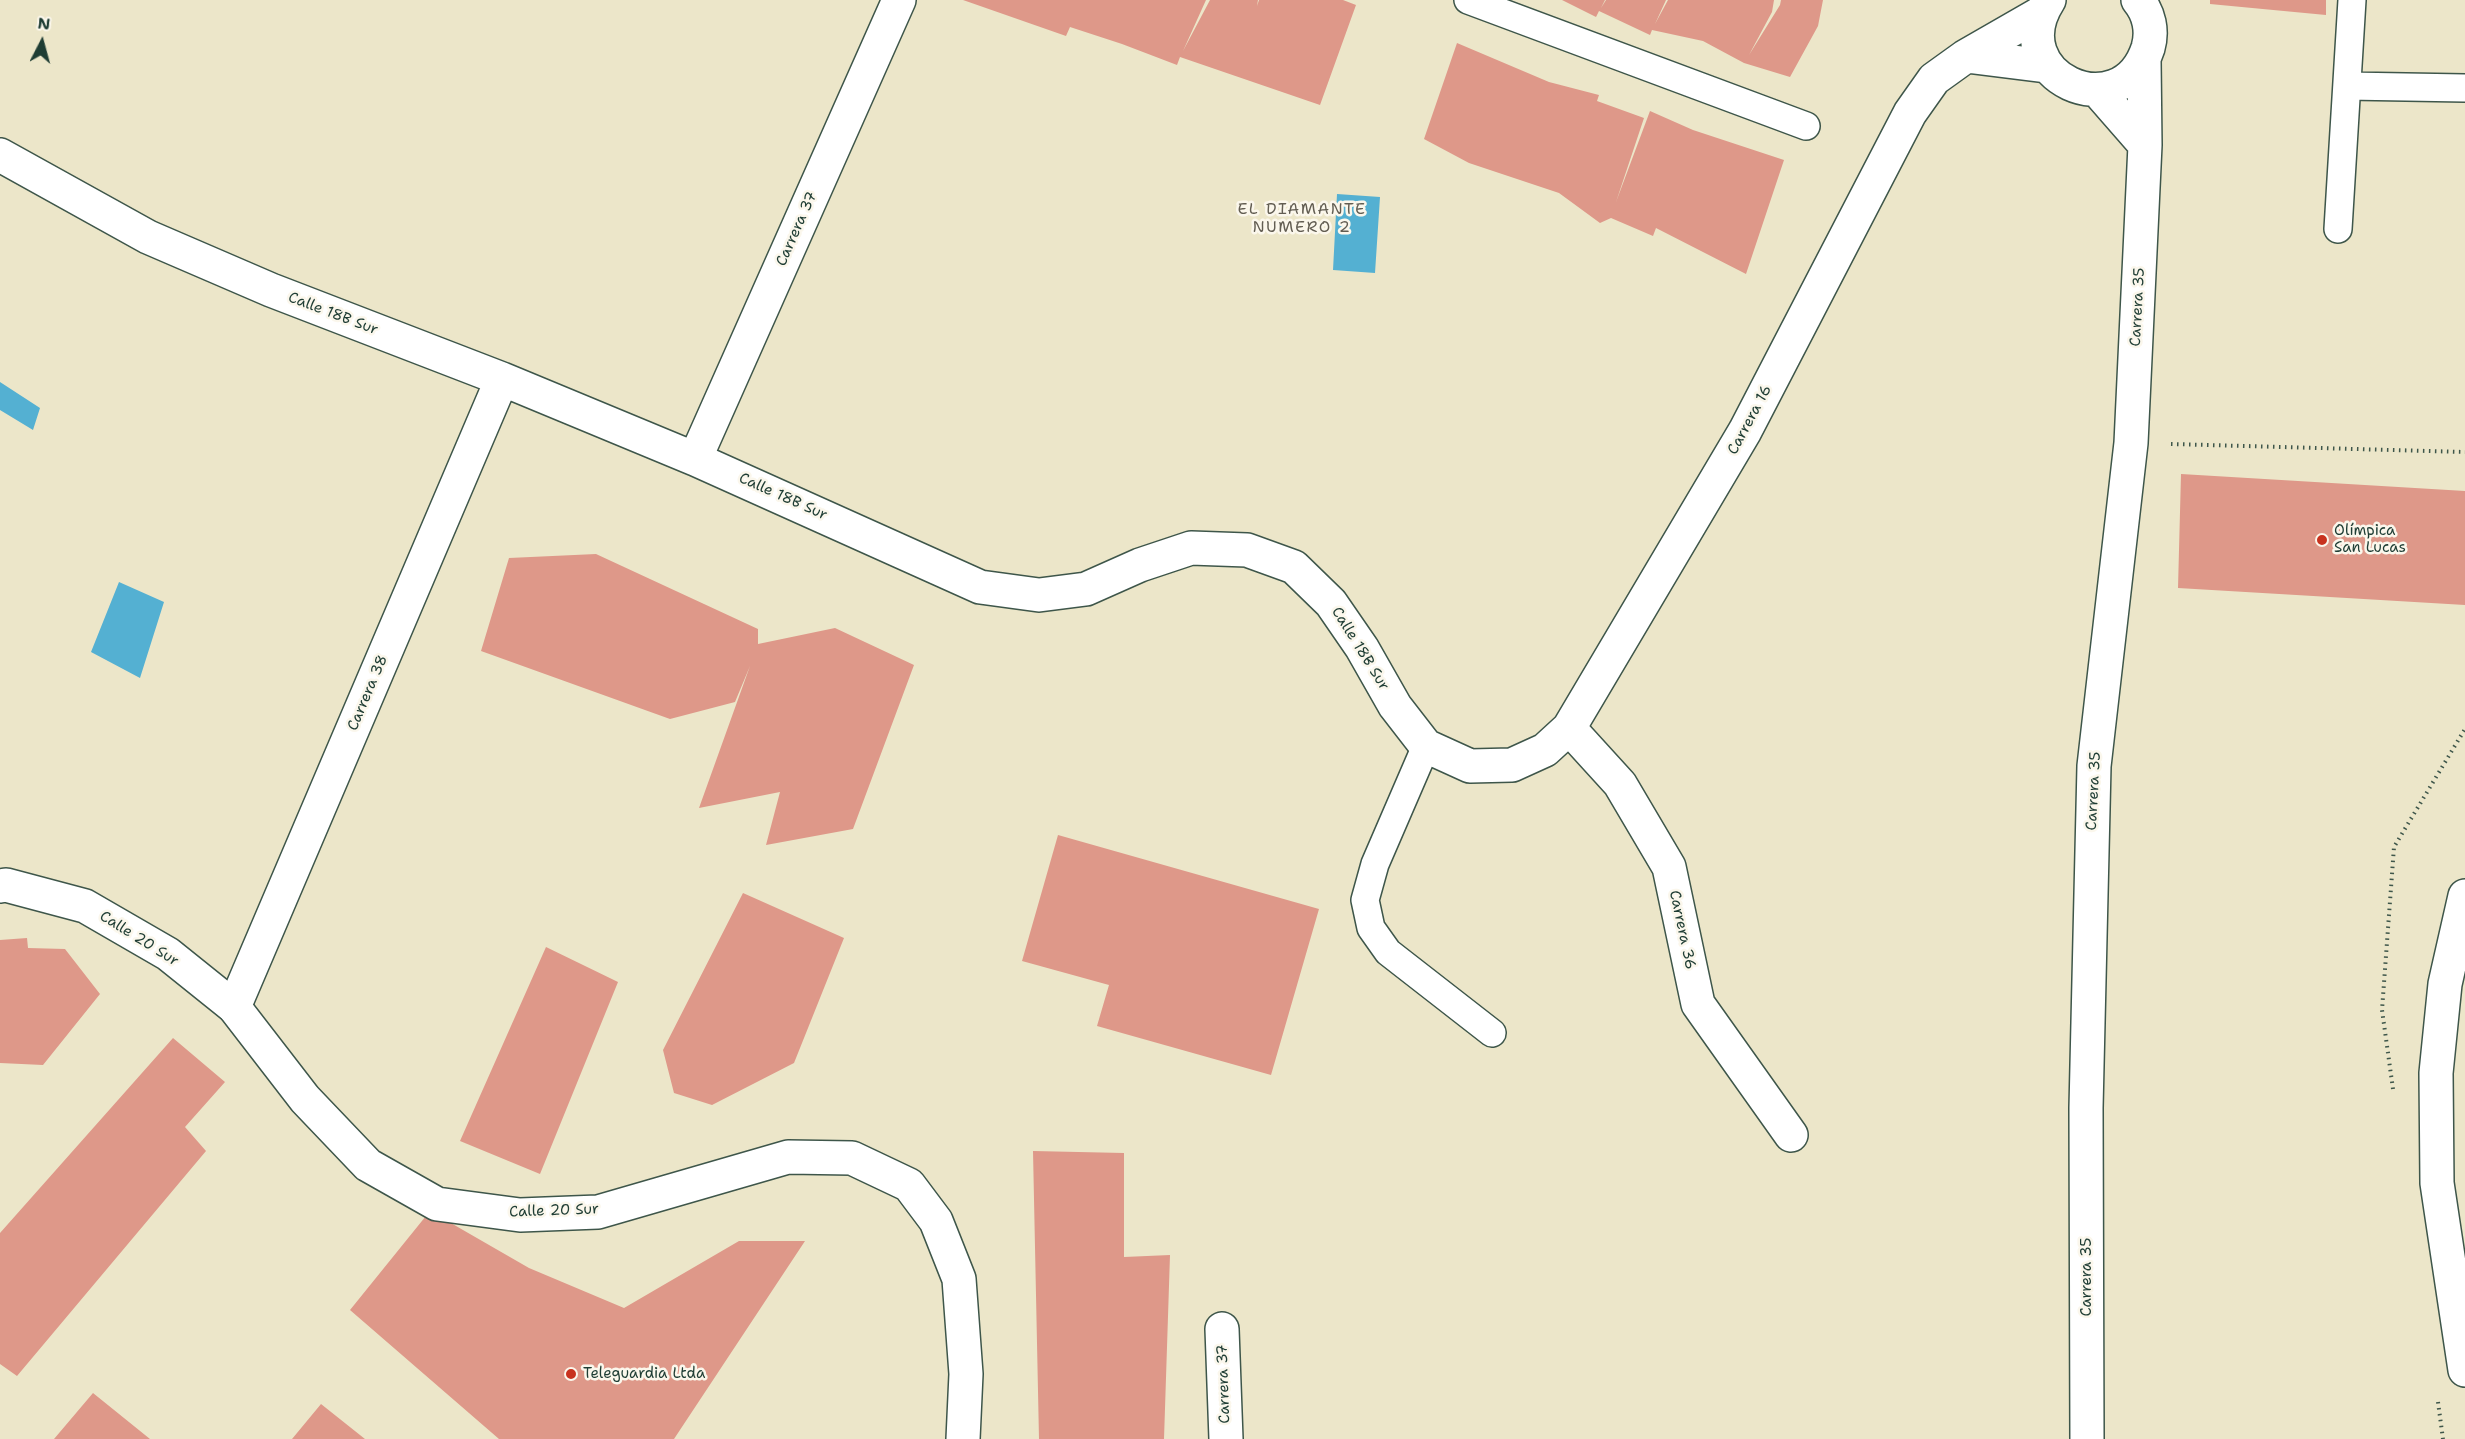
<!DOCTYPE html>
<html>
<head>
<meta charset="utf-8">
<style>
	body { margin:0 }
	#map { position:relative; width:2465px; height:1439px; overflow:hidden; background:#ece6c9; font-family:"Shantell Sans",sans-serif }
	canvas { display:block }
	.north { position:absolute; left:12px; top:12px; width:60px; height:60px; -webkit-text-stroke:4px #fbf7ec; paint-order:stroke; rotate:6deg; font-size:16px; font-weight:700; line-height:24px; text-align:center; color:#1f3d34 }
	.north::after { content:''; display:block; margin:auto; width:21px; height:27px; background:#1f3d34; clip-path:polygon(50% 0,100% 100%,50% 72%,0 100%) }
</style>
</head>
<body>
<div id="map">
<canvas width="2465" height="1439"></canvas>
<div class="north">N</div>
</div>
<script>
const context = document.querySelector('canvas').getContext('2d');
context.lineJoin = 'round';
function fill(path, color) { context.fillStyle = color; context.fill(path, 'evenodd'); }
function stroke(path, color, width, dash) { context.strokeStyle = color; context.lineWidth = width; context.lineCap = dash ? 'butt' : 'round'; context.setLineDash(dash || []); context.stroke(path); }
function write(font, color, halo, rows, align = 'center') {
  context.font = font + ' "Shantell Sans",sans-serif'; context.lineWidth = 5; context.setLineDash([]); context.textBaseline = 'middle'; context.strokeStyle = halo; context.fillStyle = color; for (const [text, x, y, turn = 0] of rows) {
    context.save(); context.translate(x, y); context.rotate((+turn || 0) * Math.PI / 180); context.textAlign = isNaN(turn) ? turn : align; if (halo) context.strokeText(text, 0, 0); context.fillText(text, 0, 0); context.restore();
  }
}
fill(new Path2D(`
	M1337 194 1380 197 1375 273 1333 270Z
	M0 382 40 408 33 430 0 410Z
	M119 582 164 602 140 678 91 652Z`), '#54b0d2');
fill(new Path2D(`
	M963 0H1206L1183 51 1210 0H1258L1257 6 1259 0H1343L1356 5 1320 105 1180 57 1177 65 1122 44 1070 27 1066 36Z
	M1562 0H1605L1601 8 1606 0H1666L1655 24 1668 0H1774L1772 12 1749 55 1780 5 1781 0H1823L1818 26 1790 77 1744 63 1703 41 1652 30 1650 35 1599 11 1596 17Z
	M2210 0H2326V15L2210 4Z
	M1457 43 1549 82 1599 95 1597 101 1644 118 1616 202 1650 111 1693 130 1784 160 1746 274 1656 228 1653 236 1611 218 1600 223 1559 193 1469 163 1424 139Z
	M2181 474 2465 491V605L2178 588Z
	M596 554 758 629V644L835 628 914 665 853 829 766 845 780 792 699 808 750 666 735 702 670 719 481 651 509 558Z
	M1058 835 1319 909 1271 1075 1097 1026 1109 985 1022 961Z
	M743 893 844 938 794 1063 712 1105 674 1093 663 1050Z
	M27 938 28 948 65 949 100 994 43 1065 0 1063V940Z
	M546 947 618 982 540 1174 460 1141Z
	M173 1038 225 1082 185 1127 206 1151 17 1376 0 1364V1233Z
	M1033 1151 1124 1153V1257L1170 1255 1164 1439H1039Z
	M430 1211 529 1268 624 1308 739 1241H805L674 1439H499L350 1310Z
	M93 1393 150 1439H54Z
	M321 1404 365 1439H292Z`), '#de9889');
const service = new Path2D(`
	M1468 0 1806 126
	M2347 86 2465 88
	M2338 229 2352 0
	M1426 746 1375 864 1365 900 1371 928 1388 952 1492 1033`);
const minor = new Path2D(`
	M2049 0C2000 76 2121 131 2148 48 2153 31 2149 13 2138 0
	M1966 56 2046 66
	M2097 90 2145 145
	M0 155 148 237 271 290 502 379 695 459 980 587 1039 595 1086 589 1140 565 1191 548 1247 550 1294 567 1331 603 1362 648 1395 706 1426 746 1470 766 1512 765 1545 750 1569 728 1745 431 1910 113 1934 79 1966 56 2041 13
	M695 459 899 0
	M1569 728 1620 784 1669 867 1698 1004 1791 1135
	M234 1007 502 379
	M1222 1329 1226 1439
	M2087 1439 2086 1108 2094 766 2131 443 2145 145 2144 60`);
const tertiary = new Path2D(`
	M0 886 6 885 85 906 168 954 234 1007 305 1099 368 1165 437 1204 520 1215 598 1212 788 1157 852 1158 909 1185 936 1221 959 1279 966 1374 963 1439`);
const secondary = new Path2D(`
	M2465 896 2445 984 2436 1073 2437 1183 2465 1370`);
stroke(service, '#3e564a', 30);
stroke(minor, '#3e564a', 36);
stroke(tertiary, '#3e564a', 36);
stroke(secondary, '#3e564a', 36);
stroke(new Path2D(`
	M2171 444 2465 452
	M2393 1089 2382 1010 2394 847 2465 729
	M2438 1402 2443 1439`), '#3e564a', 4, [1.5, 4.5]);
stroke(service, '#fff', 27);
stroke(minor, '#fff', 33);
stroke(tertiary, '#fff', 33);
stroke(secondary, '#fff', 33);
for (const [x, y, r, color] of [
	[2322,540,6,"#c8321e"],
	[571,1374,6,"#c8321e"]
]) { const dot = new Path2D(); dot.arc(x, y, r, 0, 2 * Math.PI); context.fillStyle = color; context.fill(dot); stroke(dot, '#fbf7ec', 2); }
write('15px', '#1f3d34', '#fbf7ec', [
	["Carrera 37",797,229,-66],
	["Carrera 35",2138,307,-87],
	["Calle 18B Sur",333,314,21],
	["Carrera 16",1750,420,-62],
	["Calle 18B Sur",783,497,24],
	["Calle 18B Sur",1360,649,58],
	["Carrera 38",368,693,-67],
	["Carrera 35",2094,791,-87],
	["Carrera 36",1682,930,78],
	["Calle 20 Sur",139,939,32],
	["Calle 20 Sur",554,1211,-2],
	["Carrera 35",2087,1277,-90],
	["Carrera 37",1224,1384,-92]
]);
write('15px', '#1f3d34', '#fbf7ec', [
	["Olímpica",2334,531],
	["San Lucas",2334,548],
	["Teleguardia Ltda",583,1374]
], 'left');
context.letterSpacing = '1.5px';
write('16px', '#625d52', '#fbf7ec', [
	["EL DIAMANTE",1302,210],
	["NUMERO 2",1302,228]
]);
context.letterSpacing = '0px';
</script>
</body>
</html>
